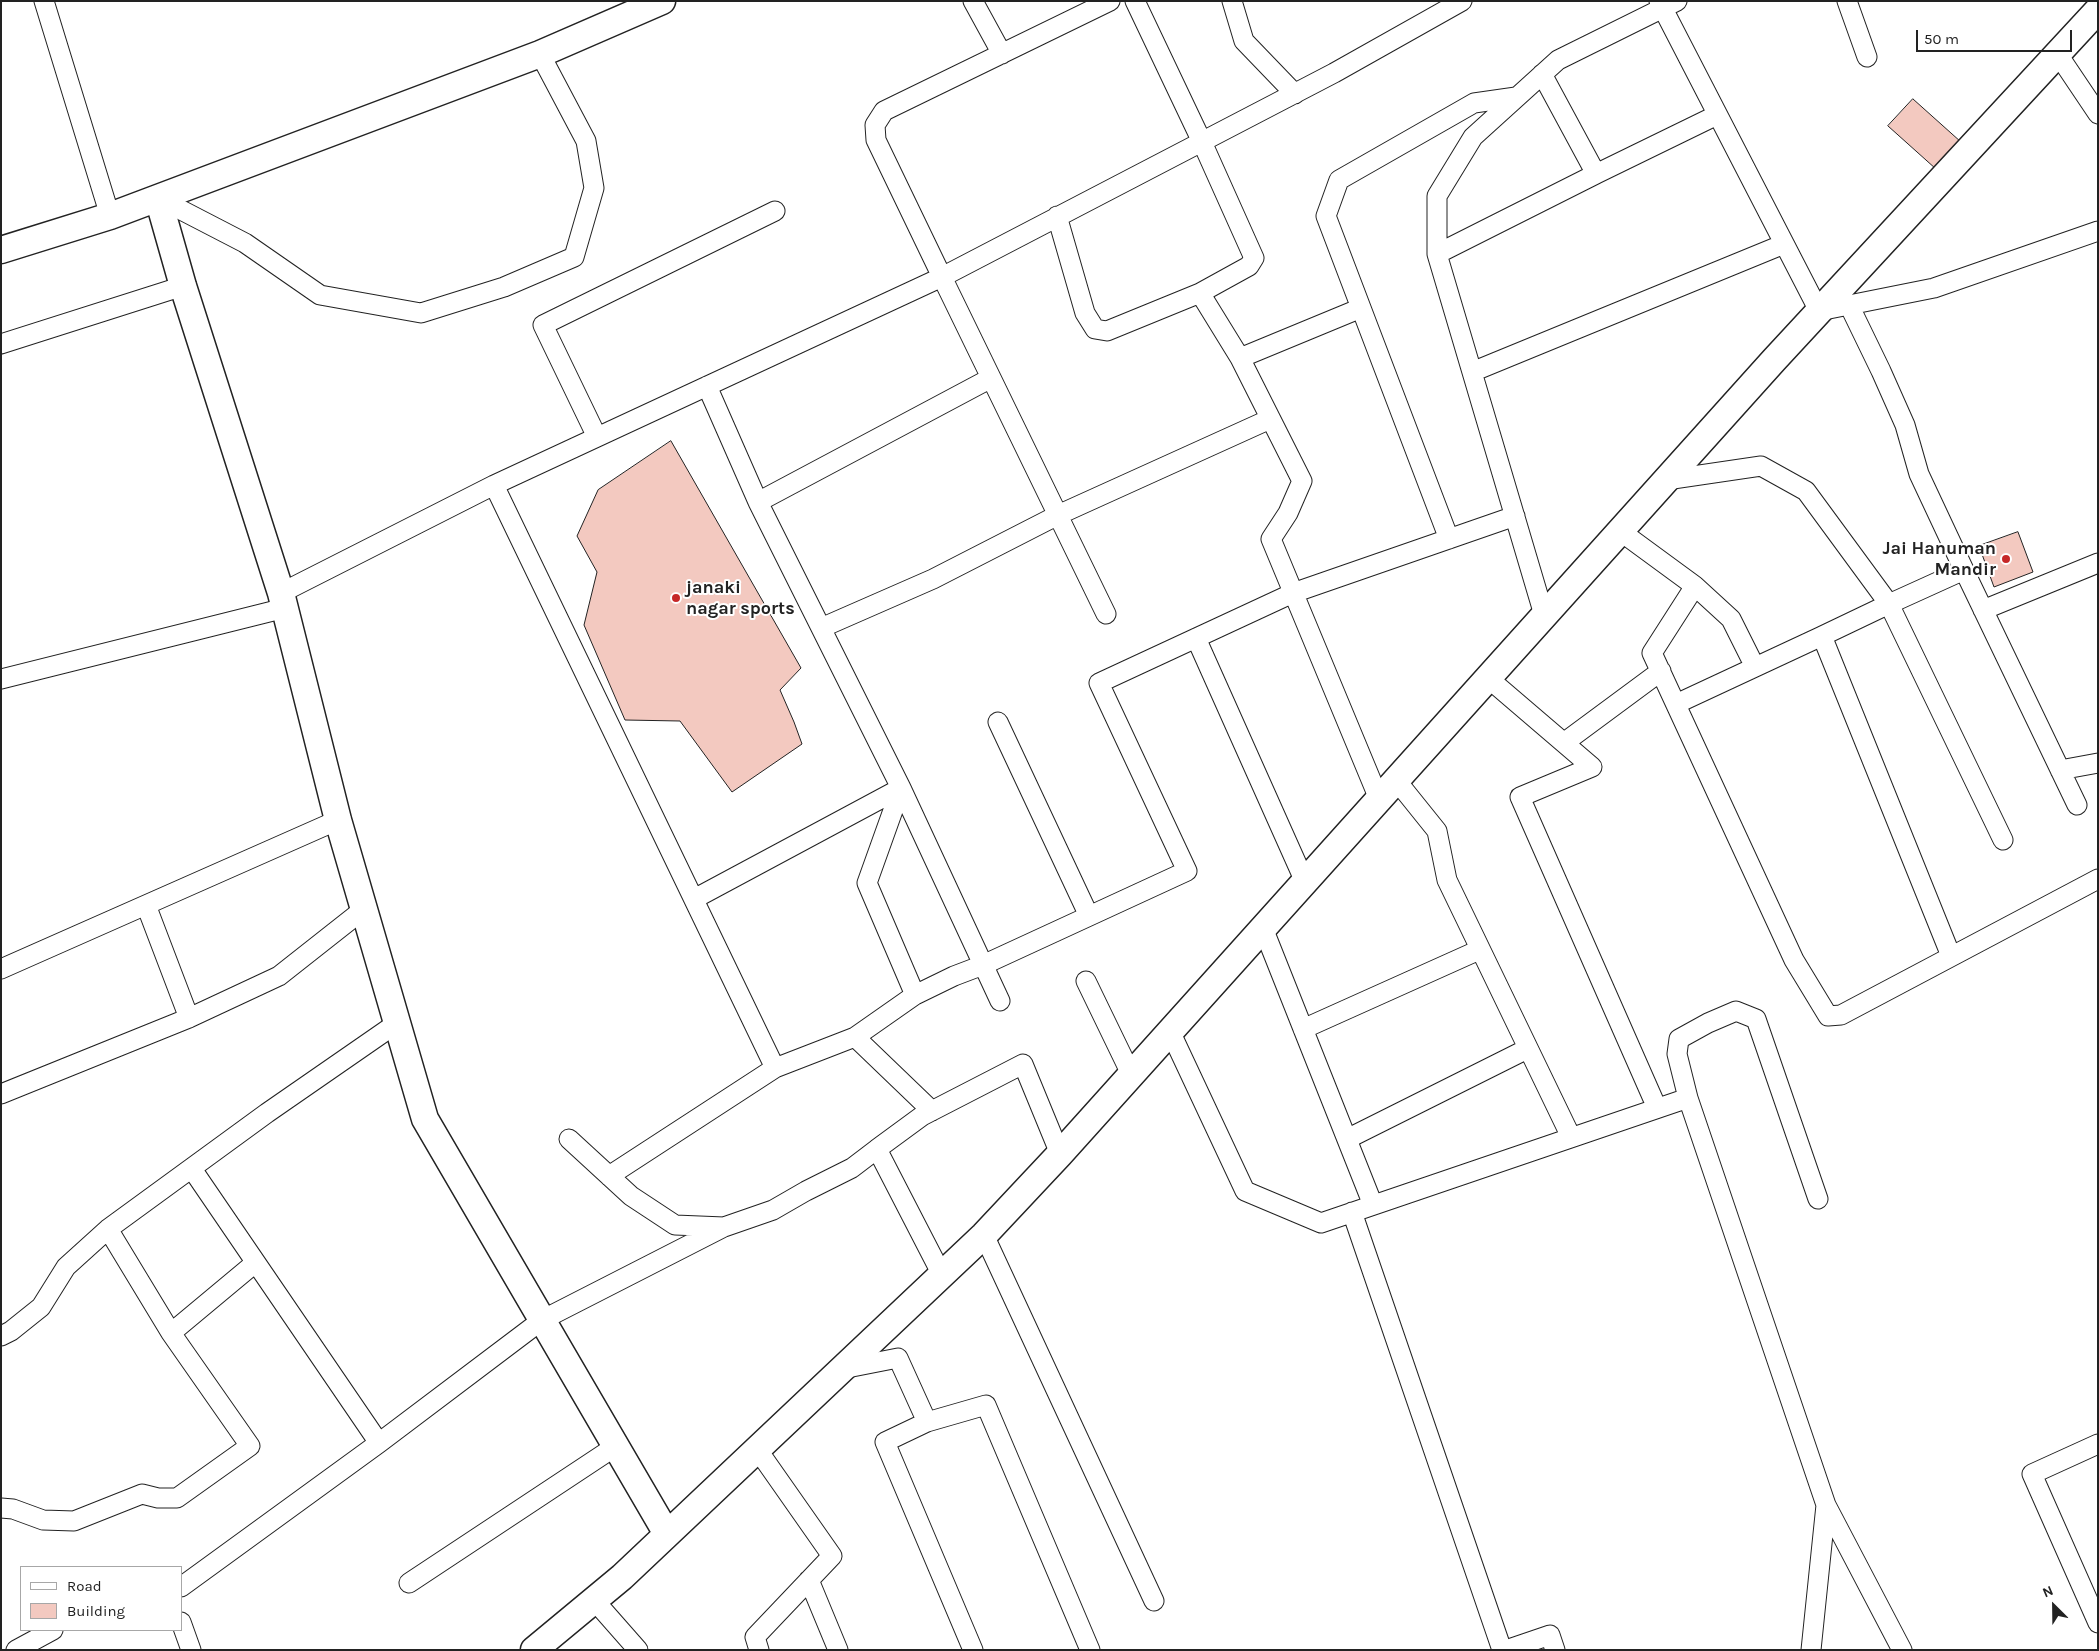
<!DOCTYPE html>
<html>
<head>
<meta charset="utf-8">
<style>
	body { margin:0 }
	#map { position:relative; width:2099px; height:1651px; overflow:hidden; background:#fff; font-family:Karla,sans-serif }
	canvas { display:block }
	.frame { position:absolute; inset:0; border:2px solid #222; pointer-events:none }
	.legend { position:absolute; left:20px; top:1566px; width:162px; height:65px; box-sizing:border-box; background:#fff; border:1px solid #a7a7a7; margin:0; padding:6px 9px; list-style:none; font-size:15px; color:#222 }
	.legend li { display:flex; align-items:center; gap:10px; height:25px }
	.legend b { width:25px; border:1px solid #a7a7a7 }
	.north { position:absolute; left:2029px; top:1581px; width:50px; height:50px; -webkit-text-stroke:4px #fff; paint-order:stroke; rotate:337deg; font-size:14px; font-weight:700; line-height:20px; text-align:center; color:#222 }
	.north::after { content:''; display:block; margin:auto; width:18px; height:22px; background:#222; clip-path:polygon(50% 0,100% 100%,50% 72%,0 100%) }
	.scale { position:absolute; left:1916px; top:30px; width:156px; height:22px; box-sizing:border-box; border:2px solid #222; border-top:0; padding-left:6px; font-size:15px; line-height:18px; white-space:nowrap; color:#222; -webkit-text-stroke:4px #fff; paint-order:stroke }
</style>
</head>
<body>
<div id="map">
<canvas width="2099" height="1651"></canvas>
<div class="frame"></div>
<ul class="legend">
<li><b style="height:6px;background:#fff"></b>Road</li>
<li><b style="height:14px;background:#f3c9c0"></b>Building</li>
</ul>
<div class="north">N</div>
<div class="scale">50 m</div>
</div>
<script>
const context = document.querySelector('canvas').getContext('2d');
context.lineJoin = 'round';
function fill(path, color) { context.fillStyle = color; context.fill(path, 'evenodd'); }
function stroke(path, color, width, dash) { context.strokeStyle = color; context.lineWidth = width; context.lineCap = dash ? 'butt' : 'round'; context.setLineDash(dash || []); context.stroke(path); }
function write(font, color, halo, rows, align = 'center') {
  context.font = font + ' Karla,sans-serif'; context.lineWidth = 4; context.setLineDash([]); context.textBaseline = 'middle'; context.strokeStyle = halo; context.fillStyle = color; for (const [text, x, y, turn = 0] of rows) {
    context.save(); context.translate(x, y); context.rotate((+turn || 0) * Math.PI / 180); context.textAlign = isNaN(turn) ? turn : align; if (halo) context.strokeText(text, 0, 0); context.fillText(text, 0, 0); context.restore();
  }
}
const building = new Path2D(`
	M1913 99 1961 142 1936 169 1888 126Z
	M671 441 801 668 780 690 794 722 802 744 732 792 680 721 625 720 584 625 597 572 577 536 598 490Z
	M2018 532 2033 572 1994 587 1979 546Z`);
fill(building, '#f3c9c0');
stroke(building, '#222', 1);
const street = new Path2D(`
	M44 1 110 216
	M973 1 1002 54
	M1135 1 1202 142 1254 258 1249 266 1200 293
	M1232 1 1244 41 1295 94
	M1659 1 1819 311 1934 288 2098 231
	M1847 1 1867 57
	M2057 53 2098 114
	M1542 74 1596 174 1717 115
	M158 198 245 243 320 295 421 313 504 287 574 257 594 188 586 141 540 54
	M1057 216 1085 313 1095 329 1107 331 1200 293 1240 358 1302 481 1288 513 1271 539 1379 799
	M1437 254 1596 174
	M1849 305 1881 371 1905 425 1919 474 1964 570
	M1 344 183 286
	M1240 358 1361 308
	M1472 372 1784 244
	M707 386 758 502 991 378
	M597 437 543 325 775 211
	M1666 480 1761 466 1806 491 1889 604 1964 570 2077 805
	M494 485 775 1068 609 1176
	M758 502 901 788 1000 1001
	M1620 531 1695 586 1652 653 1794 960 1828 1016 1841 1015 2098 879
	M1449 539 1326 216 1339 180 1474 103 1516 97
	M1695 586 1731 619 1755 667
	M281 593 494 485 942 277 876 140 875 125 884 111 1110 1
	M1983 610 2098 563
	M1106 614 942 277 1334 73 1462 1
	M1544 615 1437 254V196L1473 137 1558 60 1677 1
	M821 628 933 579 1058 515 1270 419
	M1822 636 1889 604 2003 840
	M1196 638 1305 882
	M1488 678 1592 767 1520 797 1657 1108
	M1 679 285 608
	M1676 704 1822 636 1951 956
	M998 722 1089 916
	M1565 742 1661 671
	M2060 770 2098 763
	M1396 780 1437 831 1447 880 1571 1137
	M901 788 867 883 915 995 855 1037 932 1111
	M694 899 901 788
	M146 905 189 1018
	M1263 928 1373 1205
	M1 969 338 820
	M1086 981 1131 1074
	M915 995 954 976 983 965 1187 871 1099 683 1293 593 1515 516
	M1303 1029 1479 950
	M1170 1031 1245 1191 1321 1223 1688 1098 1826 1505 1811 1650
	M775 1068 855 1037
	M1 1094 189 1018 279 976 364 909
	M1688 1098 1677 1054 1679 1039 1708 1023 1736 1011 1756 1019 1818 1199
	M569 1139 631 1196 675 1225 724 1227 773 1210 806 1191 852 1168 877 1149 942 1275
	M1347 1139 1527 1049
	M877 1149 922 1116 1023 1064 1060 1154
	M192 1169 379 1443
	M1352 1212 1502 1650
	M984 1235 1154 1601
	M171 1333 255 1263
	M1 1336 11 1331 41 1307 66 1267 108 1229 267 1113 397 1023
	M842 1369 898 1358 927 1422 885 1442 973 1650
	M927 1422 986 1405 1090 1650
	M2098 1444 2032 1474 2098 1623
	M757 1449 832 1556 755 1637 759 1650
	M1826 1505 1902 1650
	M1 1508 13 1509 43 1520 74 1521 142 1494 158 1498H177L250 1446 171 1333 108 1229
	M809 1580 838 1650
	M409 1583 616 1446
	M181 1587 379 1443 542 1320 724 1227
	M594 1600 638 1650
	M181 1622 191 1650
	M16 1650 53 1630
	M1506 1650 1550 1635 1555 1650`);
const secondary = new Path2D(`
	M158 198 183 286 281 593 338 820 425 1119 667 1534
	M1 250 110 216 540 54 662 1
	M534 1650 622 1577 984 1235 1060 1154 1774 360 2098 10`);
stroke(street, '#222', 21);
stroke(secondary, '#222', 29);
stroke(street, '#fff', 19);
stroke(secondary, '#fff', 26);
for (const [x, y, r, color] of [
	[2006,559,5,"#c62828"],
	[676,598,5,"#c62828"]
]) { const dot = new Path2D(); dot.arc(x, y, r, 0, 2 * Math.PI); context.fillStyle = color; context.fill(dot); stroke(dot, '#fff', 2); }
write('bold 18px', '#222', '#fff', [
	["Jai Hanuman",1996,549],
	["Mandir",1996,570],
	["janaki",686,588,"left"],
	["nagar sports",686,609,"left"]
], 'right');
</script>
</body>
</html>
